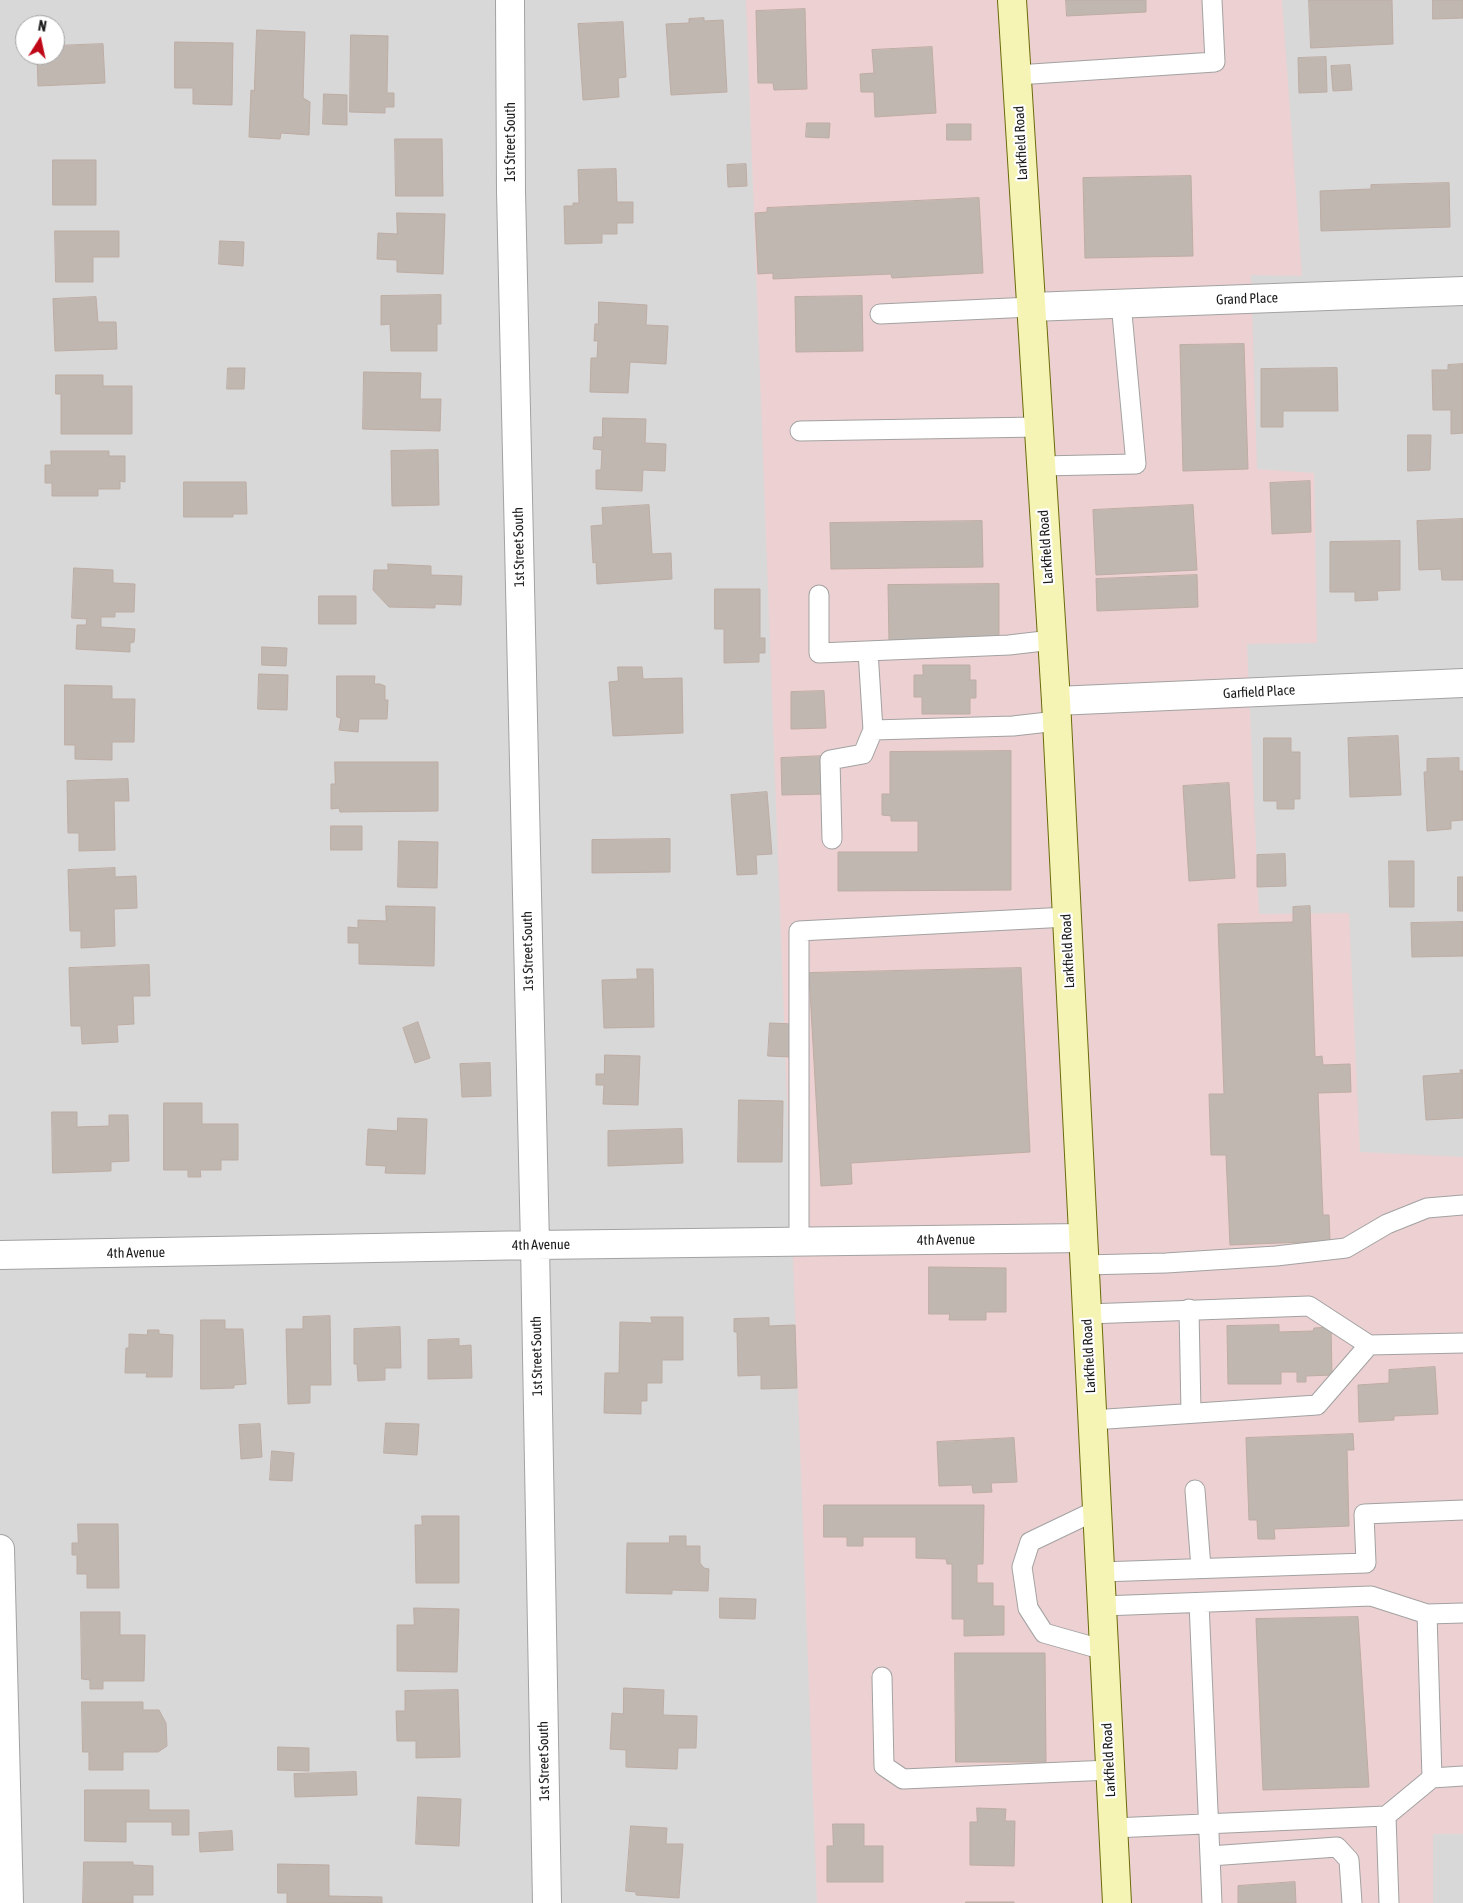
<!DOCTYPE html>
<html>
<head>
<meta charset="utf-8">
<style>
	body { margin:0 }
	#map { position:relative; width:1463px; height:1903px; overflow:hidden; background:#ece8e1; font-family:"Asap Condensed",sans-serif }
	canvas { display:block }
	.north { position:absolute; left:15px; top:15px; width:50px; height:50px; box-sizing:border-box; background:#fff; border:1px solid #a4a4a4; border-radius:50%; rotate:10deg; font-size:14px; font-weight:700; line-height:20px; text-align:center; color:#1b1b1b }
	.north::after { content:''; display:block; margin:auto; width:18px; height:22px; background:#be0818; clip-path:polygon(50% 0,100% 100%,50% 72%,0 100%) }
</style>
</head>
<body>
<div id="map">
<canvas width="1463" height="1903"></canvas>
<div class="north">N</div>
</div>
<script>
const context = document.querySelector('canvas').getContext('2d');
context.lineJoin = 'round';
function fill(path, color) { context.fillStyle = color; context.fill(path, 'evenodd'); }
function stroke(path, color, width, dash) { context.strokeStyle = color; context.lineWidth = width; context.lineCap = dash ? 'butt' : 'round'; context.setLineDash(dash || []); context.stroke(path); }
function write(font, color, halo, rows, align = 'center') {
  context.font = font + ' "Asap Condensed",sans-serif'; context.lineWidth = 4.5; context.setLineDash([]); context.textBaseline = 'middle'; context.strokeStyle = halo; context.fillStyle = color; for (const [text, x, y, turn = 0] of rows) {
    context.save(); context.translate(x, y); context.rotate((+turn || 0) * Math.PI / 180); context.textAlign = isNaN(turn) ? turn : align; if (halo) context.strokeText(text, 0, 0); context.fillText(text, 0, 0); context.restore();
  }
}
fill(new Path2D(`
	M0 0H1463V1903H0ZM25 25H55V55H25Z`), '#d9d8d8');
fill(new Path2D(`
	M746 0H1282L1302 276 1251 275 1257 469 1314 473 1317 643 1247 644 1259 914 1349 913 1360 1152 1463 1157V1834H1433V1903H817Z`), '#edd0d1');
const building = new Path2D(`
	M1066 0H1146V12L1067 16Z
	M1309 0H1392L1393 44 1311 48Z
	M1433 0H1463V18L1433 19Z
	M805 9 807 89 774 90 773 83H758L756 11Z
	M704 18V21L723 20 727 92 671 95 666 24 689 23V19Z
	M623 22 626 77 618 78 619 97 583 100 578 24Z
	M257 30 305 32 303 98 310 102 309 135 281 133 280 139 249 137 251 90 254 91Z
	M351 35 388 36 387 93H394V107H385V113L350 112Z
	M175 42 233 43 232 105 193 104V88H175Z
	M103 44 105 83 38 86 37 55H55V46Z
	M932 47 936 113 875 117 874 92H861L860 74 874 73 872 50Z
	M1326 57 1327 92 1299 93 1298 58Z
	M1350 65 1352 90 1333 91 1331 66Z
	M324 94 347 95V125L323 124Z
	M807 123H830L829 138 806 137Z
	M947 124H971V140H947Z
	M395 139H442L443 196H396Z
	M53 160H96V205H53Z
	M746 164 747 186 728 187 727 165Z
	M616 169 617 202H633V223H617V234H602V243L565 244 564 206H573V203H579L578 170Z
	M1191 176 1193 256 1085 258 1083 178Z
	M1449 183 1450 227 1321 231 1320 191 1371 189V185Z
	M979 198 983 273 892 278 891 274 773 279V273L758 274 755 213 767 212V208Z
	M397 213 445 214 443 274 397 272V260L377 259 378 233 397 234Z
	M55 231H119V257H93V282H56Z
	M220 241 244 242 243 266 219 264Z
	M441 295V324H437V351H391L390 324 381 325V296Z
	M862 296 863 351 796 352 795 297Z
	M96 297 98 322H116L117 349 55 351 53 299Z
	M599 302 647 305 646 325 668 326 666 364 630 362 628 393 590 392 591 358H597L598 341H594L595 324H598Z
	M1244 344 1248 469 1183 471 1180 345Z
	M1463 364V433L1451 434V410H1433L1432 370H1448V365Z
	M228 368H245L244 389H227Z
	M1337 368 1338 411H1283V427H1261V369Z
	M364 372 421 373 420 399H441L440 431 363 429Z
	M56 375H103V386H132V434H61V394H56Z
	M603 418 646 419 645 443 666 444 665 471 643 470 642 491 596 489V470H601L602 450 593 449 594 437H602Z
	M1408 435H1431L1430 470 1408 471Z
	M438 450 439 505 392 506 391 451Z
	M51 451H109V456H125V482L120 481V489H98V496H52V483H45V465H51Z
	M1310 481 1311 532 1272 534 1270 483Z
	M184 482H246L247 514H233V517H184Z
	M649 505 652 554 671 553 672 579 597 584 596 562 593 563 591 526 603 525 602 508Z
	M1193 505 1197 570 1096 575 1093 510Z
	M1463 519V580H1442L1441 569 1419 570 1417 521Z
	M982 521 983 567 831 569 830 523Z
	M1400 541V590L1377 591 1378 600 1355 601V592H1330V542Z
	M388 564 431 566V575L462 576 461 605 435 604V608L389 607 373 590 374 570H388Z
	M74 568 113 570V583L135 584 134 612H115V617H101V627L135 629 134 642 130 643V652L76 649 77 625H86L87 619 72 618Z
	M1197 575 1198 607 1097 611 1096 579Z
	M999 584V641L889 642 888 585Z
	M715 589H760V638H765V653H759V662L724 663V629H715Z
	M319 596H356V624H319Z
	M262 647 287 648 286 666 262 665Z
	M923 665H970V680H976V698H970V714H922V697H914V675H923Z
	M618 667H642L643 679 682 678 683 733 613 736 609 682 618 681Z
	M259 674 288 675 287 710 258 709Z
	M337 676H375L374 684H380L385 686V700H388L387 719H359L358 732 339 730 341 718 337 717Z
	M65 685 112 686V699H135L134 742H112V760L75 759V745H65Z
	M824 691 826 728 791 729V692Z
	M1398 736 1401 795 1350 797 1348 738Z
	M1264 738H1291V752H1300V799H1294V809H1277V801H1264Z
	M1011 751V890L838 891V852H918V821H891V816L882 815V794H890V752Z
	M824 756 825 794 782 795 781 758Z
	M1459 758V771H1463V820L1451 821V829L1427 831 1424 772H1427V759Z
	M335 762H438V811L340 812 339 808 331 809V784H335Z
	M128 779 129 801H114L115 850 79 851V833H68L67 781Z
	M1229 783 1235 878 1189 881 1183 786Z
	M767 792 772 854 756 855 757 874 737 875 731 795Z
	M331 826H362V850H331Z
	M670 839V872L592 873V840Z
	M399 841 438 842 437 888 398 887Z
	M1285 854 1286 886 1257 887V855Z
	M1389 861H1414V907H1390Z
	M115 868V877L136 876 137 908 114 909 115 946 81 948V931H70L68 870Z
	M1458 877H1463V911H1458Z
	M386 906 435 907 434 966 359 964V943H348V927L358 928V920L386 921Z
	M1310 906 1315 1057 1322 1056 1323 1065 1350 1064 1351 1092 1318 1093 1323 1215H1329L1330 1241 1230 1245 1226 1155H1211L1209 1094H1224L1218 924 1293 922V907Z
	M1463 922V956L1412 957 1411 923Z
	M149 965 150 996H133L134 1024 117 1025 118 1042 82 1044 81 1026H71L69 968Z
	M1021 968 1030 1152 851 1163 852 1184 821 1186 809 973Z
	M637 969H653L654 1027 604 1028 602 980 637 979Z
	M418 1022 430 1058 415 1063 403 1028Z
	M770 1023 792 1024 790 1057 768 1056Z
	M605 1055 640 1056 638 1105 603 1104 604 1085H596V1074H604Z
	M490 1063 491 1096 462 1097 460 1064Z
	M1460 1070H1463V1118L1426 1120 1423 1076 1461 1073Z
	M739 1100 783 1101 782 1162H738Z
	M164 1103H202V1124H238V1160H221V1170H200L201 1177H188V1170H164Z
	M52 1112H77V1127L109 1126V1115H128L129 1161 111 1162V1171L53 1173Z
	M398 1118 427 1119 425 1174 385 1173 386 1166 366 1165 368 1129 397 1131Z
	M682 1129 683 1163 608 1166V1131Z
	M929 1267 1006 1268V1312H986V1320H949L950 1314H929Z
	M330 1316 331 1385H310V1403L288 1404 286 1329H303V1317Z
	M651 1317H683V1360H662V1383H647V1401H641V1414L604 1413 605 1373H619L620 1322 652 1323Z
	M769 1318V1326L795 1325 797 1388 761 1389V1375L738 1376 737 1332H734V1319Z
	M201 1320H225V1329H243L246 1384 234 1385V1388L201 1389Z
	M1279 1325V1332L1313 1331 1314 1328 1331 1327 1332 1375 1306 1376V1382H1297V1372H1281V1384H1228L1227 1326Z
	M400 1327 401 1368H385V1380L358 1381 357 1364H354V1329Z
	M148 1330H159V1334L173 1335 172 1377H146L147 1373H125L126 1348H129V1334L147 1335Z
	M459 1339V1346L471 1345 472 1378 428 1379V1340Z
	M1435 1367 1438 1414 1394 1416V1420L1359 1422 1358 1385 1389 1383V1370Z
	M386 1423 419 1424 417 1455 384 1453Z
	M260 1424 262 1457 241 1459 239 1425Z
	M1353 1434 1354 1450H1347L1349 1526 1274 1529 1275 1539H1258L1257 1520H1249L1246 1438Z
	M1014 1438 1017 1482 991 1483 992 1492 973 1493 972 1485 939 1486 937 1442Z
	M272 1451 294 1453 292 1481 270 1480Z
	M824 1505H984L983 1564H977V1583H993V1606H1004V1635L964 1636V1619H952V1564H947L946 1559 916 1558V1537H863V1546H847V1537H824Z
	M422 1516H459V1583H416L415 1525H422Z
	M78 1524H118L119 1588H87V1574H77V1555H72V1543H78Z
	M670 1536H686V1546H700V1563L704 1568 709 1569 708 1591 672 1590V1594L626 1593 627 1543H669Z
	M720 1598 756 1599 755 1619 720 1618Z
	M414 1608 459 1609 457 1672 397 1671V1625H414Z
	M81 1612H120V1635H145L144 1681H103V1689H90V1680L82 1679Z
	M1358 1617 1369 1787 1263 1790 1256 1619Z
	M955 1653H1045L1046 1762H956Z
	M624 1688 664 1690 663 1715 697 1716 696 1748H678L677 1769 626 1767V1750L610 1749 612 1713 623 1714Z
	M458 1690 460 1757 416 1758V1741H397L396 1711H405V1691Z
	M82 1702H143V1710H159L166 1723 167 1746 158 1752H123V1770H89V1752H83Z
	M278 1747 309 1748V1771L278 1770Z
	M356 1772 357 1795 295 1797 294 1774Z
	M85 1790H149V1810H189V1835H172V1822H126V1842L85 1841Z
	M418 1797 461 1799 459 1846 416 1844Z
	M977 1808 1006 1809 1005 1821H1015L1014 1866 970 1865V1822H977Z
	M833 1824H864V1846H883V1882H827V1846H833Z
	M631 1826 667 1828 666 1844H683L679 1898 636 1895V1892L626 1891Z
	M232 1831 233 1850 200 1852 199 1833Z
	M84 1862H133V1865L153 1866V1895H133V1903H83Z
	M278 1864 329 1865V1896L382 1897V1903H287V1893H278Z
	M1295 1882 1296 1903H1238V1886Z
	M966 1902H1014V1903H966Z`);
fill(building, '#c1b7b1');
stroke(building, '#bdada4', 1);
const service = new Path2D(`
	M1017 75 1215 62 1212 0
	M880 314 1031 307
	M800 431 1038 427
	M1041 466 1136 464 1121 303
	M819 595V653L1009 645 1052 640
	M868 651 873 730
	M832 839 830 760 863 754 873 730 1013 726 1057 721
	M799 1242V931L1067 917
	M1084 1265 1166 1263 1276 1256 1346 1248 1387 1224 1427 1208 1463 1205
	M1189 1309 1191 1413
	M1087 1314 1309 1306 1369 1345 1463 1343
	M1092 1420 1317 1405 1369 1345
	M1195 1490 1201 1568
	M1097 1510 1030 1542 1022 1567 1028 1608 1044 1633 1104 1650
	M1100 1572 1366 1563 1364 1514 1463 1510
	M1199 1603 1212 1903
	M1102 1606 1371 1596 1427 1614 1463 1613
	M882 1677 884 1766 903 1779 1110 1770
	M1432 1778 1463 1776
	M1386 1816 1389 1903
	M1113 1828 1386 1816 1432 1778 1427 1614
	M1210 1856 1337 1847 1349 1860 1352 1903`);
const minor = new Path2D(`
	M510 0 511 191 535 1245 547 1903
	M1031 307 1463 291
	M1056 701 1463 683
	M0 1255 535 1245 1083 1238
	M0 1549 9 1903`);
const secondary = new Path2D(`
	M1012 0 1056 701 1117 1903`);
stroke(service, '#a2a2a2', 21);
stroke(minor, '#a2a2a2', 30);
stroke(secondary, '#696b09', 30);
stroke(service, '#fff', 19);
stroke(minor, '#fff', 28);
stroke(secondary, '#f6f4b5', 28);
write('14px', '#1b1b1b', '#fff', [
	["1st Street South",511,142,-90],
	["Larkfield Road",1021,143,-93],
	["Grand Place",1247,299,-2],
	["1st Street South",519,547,-91],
	["Larkfield Road",1046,547,-94],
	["Garfield Place",1259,692,-3],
	["1st Street South",528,951,-91],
	["Larkfield Road",1068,951,-93],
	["4th Avenue",946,1240,-1],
	["4th Avenue",541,1245,-1],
	["4th Avenue",136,1253,-1],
	["1st Street South",537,1356,-91],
	["Larkfield Road",1089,1356,-93],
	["Larkfield Road",1109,1760,-93],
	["1st Street South",544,1761,-91]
]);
</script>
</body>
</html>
